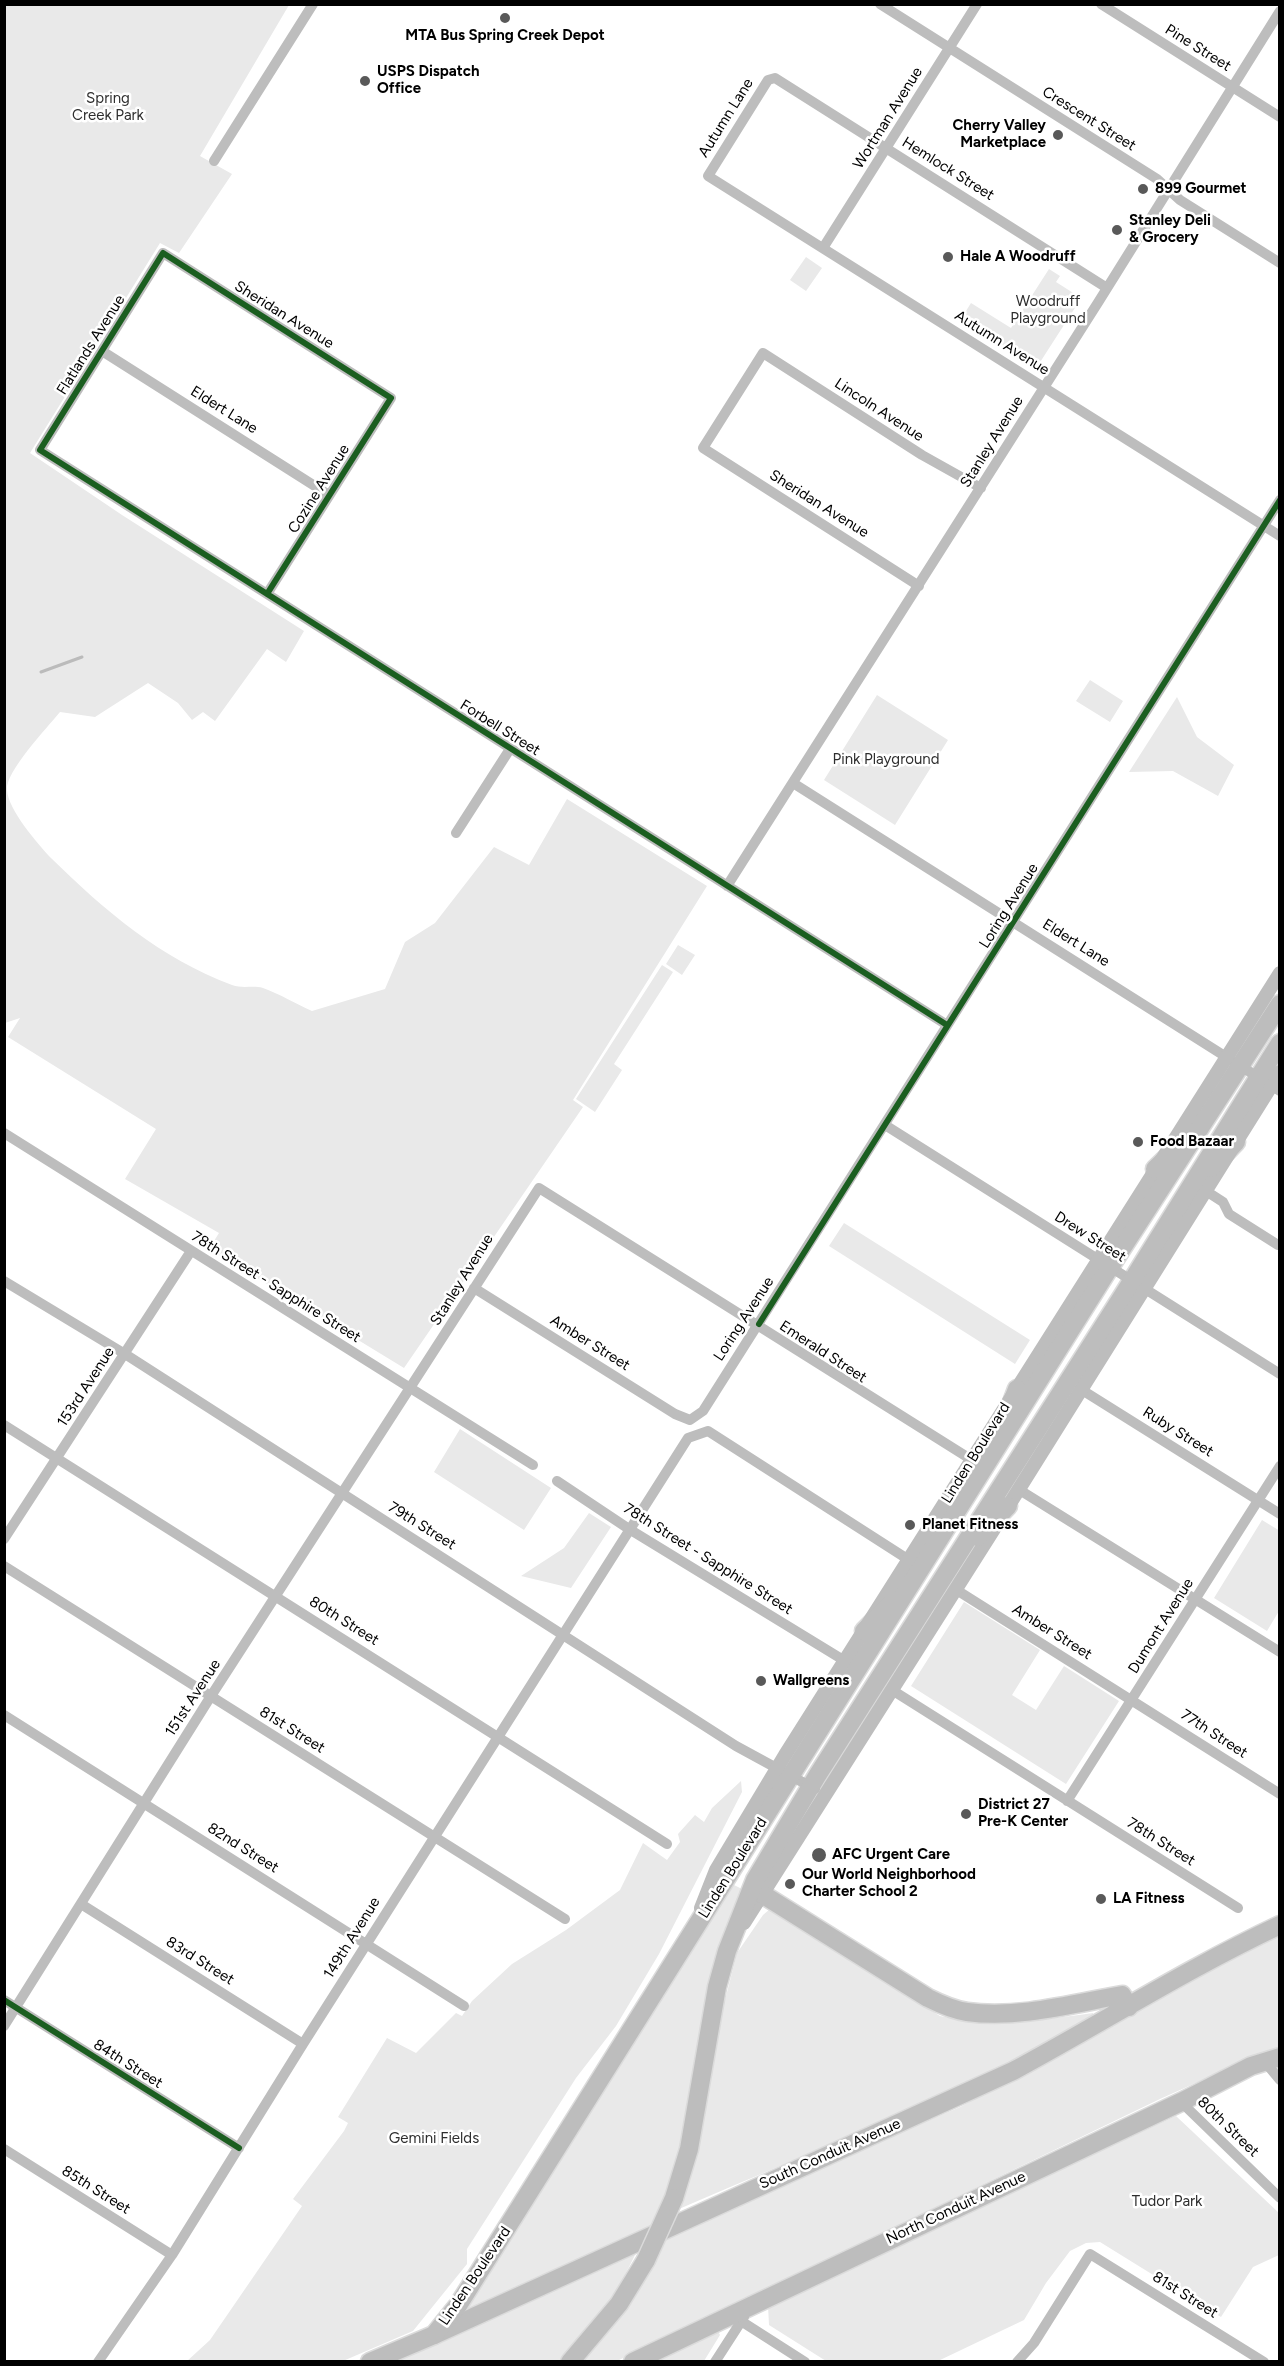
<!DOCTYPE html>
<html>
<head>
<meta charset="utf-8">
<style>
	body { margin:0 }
	#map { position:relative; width:1284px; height:2366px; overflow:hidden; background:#fff; font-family:Figtree,sans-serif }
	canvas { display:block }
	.frame { position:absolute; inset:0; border:6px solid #000; pointer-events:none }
</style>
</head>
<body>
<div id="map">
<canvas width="1284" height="2366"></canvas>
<div class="frame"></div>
</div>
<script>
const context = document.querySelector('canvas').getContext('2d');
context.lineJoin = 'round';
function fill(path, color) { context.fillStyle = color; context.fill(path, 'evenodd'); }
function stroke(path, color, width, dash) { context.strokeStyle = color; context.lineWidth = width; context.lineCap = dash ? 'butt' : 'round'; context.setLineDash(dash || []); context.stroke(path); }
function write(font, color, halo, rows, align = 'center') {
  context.font = font + ' Figtree,sans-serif'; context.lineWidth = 5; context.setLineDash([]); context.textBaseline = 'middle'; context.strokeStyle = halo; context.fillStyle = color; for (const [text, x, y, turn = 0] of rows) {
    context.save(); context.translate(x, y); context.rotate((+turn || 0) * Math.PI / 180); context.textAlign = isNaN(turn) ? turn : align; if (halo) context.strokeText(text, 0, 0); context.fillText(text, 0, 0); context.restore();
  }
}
fill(new Path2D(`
	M5 5H289L200 156 232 174 179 253 160 243 30 453 122 515 304 631 286 662 267 649 215 721 203 712 192 720 178 703 148 683 95 717 60 712C47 728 5 772 7 790 8 810 38 844 51 858 105 911 160 958 232 985 243 989 253 985 263 988 280 994 296 1004 312 1011L385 989 405 942 435 923 494 847 529 865 567 799 707 886 573 1100 583 1107 404 1368 209 1249 219 1233 125 1179 156 1129 8 1037 20 1018 5 1023Z
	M806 257 822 268 806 291 790 280Z
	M1049 269 1060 276 1056 282 1078 296 1080 300 1037 367 961 319 971 303 1011 328Z
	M1090 680 1123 701 1110 722 1076 701Z
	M877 695 948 740 895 825 824 780Z
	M1177 697 1197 737 1234 765 1218 796 1173 771 1129 772Z
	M678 945 695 955 682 975 666 964Z
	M662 965 673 972 614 1064 622 1070 595 1112 576 1099Z
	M844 1223 1030 1340 1015 1364 829 1246Z
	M460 1429 551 1488 524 1530 434 1472Z
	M589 1513 611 1527 571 1588 521 1576 564 1548Z
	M1262 1520 1280 1531 1279 1611 1267 1631 1214 1598Z
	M964 1602 1040 1650 1012 1695 1036 1710 1064 1666 1119 1701 1066 1784 911 1686Z
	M741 1781 742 1792 659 1954 616 2026 576 2078 467 2249V2264L413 2331 343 2361 186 2362 210 2340 302 2206 293 2199 344 2131 348 2123 338 2117 387 2038 416 2053 456 2013 462 2016 472 2001 512 1964 566 1930 620 1890 643 1843 667 1860 680 1842 678 1834 695 1815 704 1822 712 1808Z
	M732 1884 742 1889 680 2149 669 2191 652 2226 465 2311Z
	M770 1909 940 2016C991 2028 1041 2020 1093 2013V2019C960 2092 819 2149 679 2209L695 2153 712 2051 737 1953 763 1915Z
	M1279 1933V2049L1249 2059 1160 2099 617 2361 576 2362 654 2262 667 2238 811 2171 960 2107 1106 2030 1244 1950Z
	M1176 2116 1279 2213V2255L1253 2267 1221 2317 1100 2242 1086 2243 1070 2251 1046 2283 1024 2320 938 2361H826L769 2325 768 2306Z
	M636 2253 612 2301 559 2361 393 2362Z
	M717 2329 720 2335 704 2361 646 2362Z`), '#e9e9e9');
stroke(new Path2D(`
	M41 672 82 657`), '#bbb', 3);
const primary = new Path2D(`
	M762 1894 928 1998C940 2004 953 2010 967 2012 1017 2019 1072 2004 1122 1995L1129 2007
	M434 2335 1013 2071C1102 2023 1188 1968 1280 1925
	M633 2362 1181 2102 1251 2066 1280 2057`);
const trunk = new Path2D(`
	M1211 1168 1236 1142
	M1155 1169 1183 1142
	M1004 1424 1017 1389
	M978 1537 1008 1506
	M864 1631 892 1603
	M674 2198 689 2149 717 1987 727 1951 755 1880 817 1776 1125 1292 1280 1043
	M370 2362 434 2335 459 2304 1110 1267 1280 1004
	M570 2362 619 2304 646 2260`);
stroke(primary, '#dbdbdb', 21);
stroke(trunk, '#dbdbdb', 21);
stroke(new Path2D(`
	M880 4 1157 179 1180 200 1280 263
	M1101 4 1280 117
	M214 161 313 4
	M823 248 977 4
	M1107 288 775 78 768 80 708 176 1280 536
	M102 351 329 495
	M919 586 703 448 763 353 922 455 981 488
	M267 594 391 398 163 253 40 450 947 1025
	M793 783 1280 1091
	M456 833 510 749
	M727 886 1099 301 1280 11
	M885 1125 1280 1374
	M4 1133 533 1465
	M1206 1191 1223 1202 1229 1214 1278 1245
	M4 1281 125 1354 736 1746 815 1789
	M474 1288 675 1414 690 1420 703 1411 1280 500
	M1082 1390 1280 1514
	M4 1425 667 1844
	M557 1481 629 1529 845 1661
	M1018 1489 1280 1652
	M4 1539 191 1251
	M4 1566 565 1919
	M955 1589 1280 1794
	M892 1690 1238 1908
	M4 1715 464 2006
	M1067 1801 1280 1466
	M81 1904 303 2044
	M4 2000 239 2148
	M4 2026 211 1696 539 1188 972 1460
	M1265 2062 1280 2080
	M1181 2102 1280 2198
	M4 2149 172 2255
	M730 2314 805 2362
	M98 2362 172 2255 303 2044 688 1438 708 1431 909 1560
	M715 2362 744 2317
	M1017 2362 1034 2343 1090 2254 1264 2362`), '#bdbdbd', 10);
stroke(new Path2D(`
	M1004 1513 1280 1072
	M701 1908 716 1870 785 1755 1280 973
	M744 1923 994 1529`), '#bdbdbd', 14);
stroke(primary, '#bdbdbd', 18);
stroke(trunk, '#bdbdbd', 18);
const trunkBridge = new Path2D(`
	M646 2260 674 2198`);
stroke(trunkBridge, '#dbdbdb', 21, []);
stroke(trunkBridge, '#bdbdbd', 18);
stroke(new Path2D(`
	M267 594 391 398 163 253 40 450 947 1025
	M759 1324 1280 500
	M4 2000 239 2148`), '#1b5e20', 6);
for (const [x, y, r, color] of [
	[505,18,6,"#595959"],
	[365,81,6,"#595959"],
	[1058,135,6,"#595959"],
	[1143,189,6,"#595959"],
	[1117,230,6,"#595959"],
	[948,257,6,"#595959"],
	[1138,1142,6,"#595959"],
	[910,1525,6,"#595959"],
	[761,1681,6,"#595959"],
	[966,1814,6,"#595959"],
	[819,1855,8,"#595959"],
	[790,1884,6,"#595959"],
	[1101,1899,6,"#595959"]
]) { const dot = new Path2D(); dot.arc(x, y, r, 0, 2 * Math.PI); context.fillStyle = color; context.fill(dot); stroke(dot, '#fff', 2); }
write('bold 15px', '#000', '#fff', [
	["MTA Bus Spring Creek Depot",505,36,"center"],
	["USPS Dispatch",377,72],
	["Office",377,89],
	["Cherry Valley",1046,126,"right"],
	["Marketplace",1046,143,"right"],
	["899 Gourmet",1155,189],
	["Stanley Deli",1129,221],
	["& Grocery",1129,238],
	["Hale A Woodruff",960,257],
	["Food Bazaar",1150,1142],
	["Planet Fitness",922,1525],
	["Wallgreens",773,1681],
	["District 27",978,1805],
	["Pre-K Center",978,1822],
	["AFC Urgent Care",832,1855],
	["Our World Neighborhood",802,1875],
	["Charter School 2",802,1892],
	["LA Fitness",1113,1899]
], 'left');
write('15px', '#000', '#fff', [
	["Pine Street",1198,48,32],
	["Autumn Lane",726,118,-58],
	["Wortman Avenue",888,118,-58],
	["Crescent Street",1089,119,32],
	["Hemlock Street",948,169,32],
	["Sheridan Avenue",284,315,32],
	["Autumn Avenue",1002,343,32],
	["Flatlands Avenue",91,345,-58],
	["Eldert Lane",224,410,32],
	["Lincoln Avenue",879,410,33],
	["Stanley Avenue",992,442,-58],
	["Cozine Avenue",319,489,-58],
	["Sheridan Avenue",819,504,32],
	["Forbell Street",500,728,32],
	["Loring Avenue",1009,906,-58],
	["Eldert Lane",1076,943,32],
	["Drew Street",1090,1237,32],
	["Stanley Avenue",462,1280,-58],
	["78th Street - Sapphire Street",276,1287,32],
	["Loring Avenue",744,1319,-57],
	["Amber Street",590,1343,32],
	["Emerald Street",823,1352,33],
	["153rd Avenue",86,1387,-57],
	["Ruby Street",1178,1432,32],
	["Linden Boulevard",976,1453,-58],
	["79th Street",422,1526,32],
	["78th Street - Sapphire Street",708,1559,32],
	["80th Street",344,1621,32],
	["Dumont Avenue",1161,1626,-58],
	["Amber Street",1052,1632,32],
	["151st Avenue",193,1698,-57],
	["81st Street",292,1730,32],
	["77th Street",1214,1734,33],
	["78th Street",1161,1842,32],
	["82nd Street",243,1848,32],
	["Linden Boulevard",733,1868,-58],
	["149th Avenue",352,1938,-58],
	["83rd Street",200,1961,32],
	["84th Street",128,2064,32],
	["80th Street",1228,2127,44],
	["South Conduit Avenue",830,2154,-24],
	["85th Street",96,2190,32],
	["North Conduit Avenue",956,2208,-25],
	["Linden Boulevard",475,2276,-56],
	["81st Street",1185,2295,32]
]);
write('15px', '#2e2e2e', '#fff', [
	["Spring",108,99],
	["Creek Park",108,116],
	["Woodruff",1048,302],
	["Playground",1048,319],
	["Pink Playground",886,760],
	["Gemini Fields",434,2139],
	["Tudor Park",1167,2202]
]);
</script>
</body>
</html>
